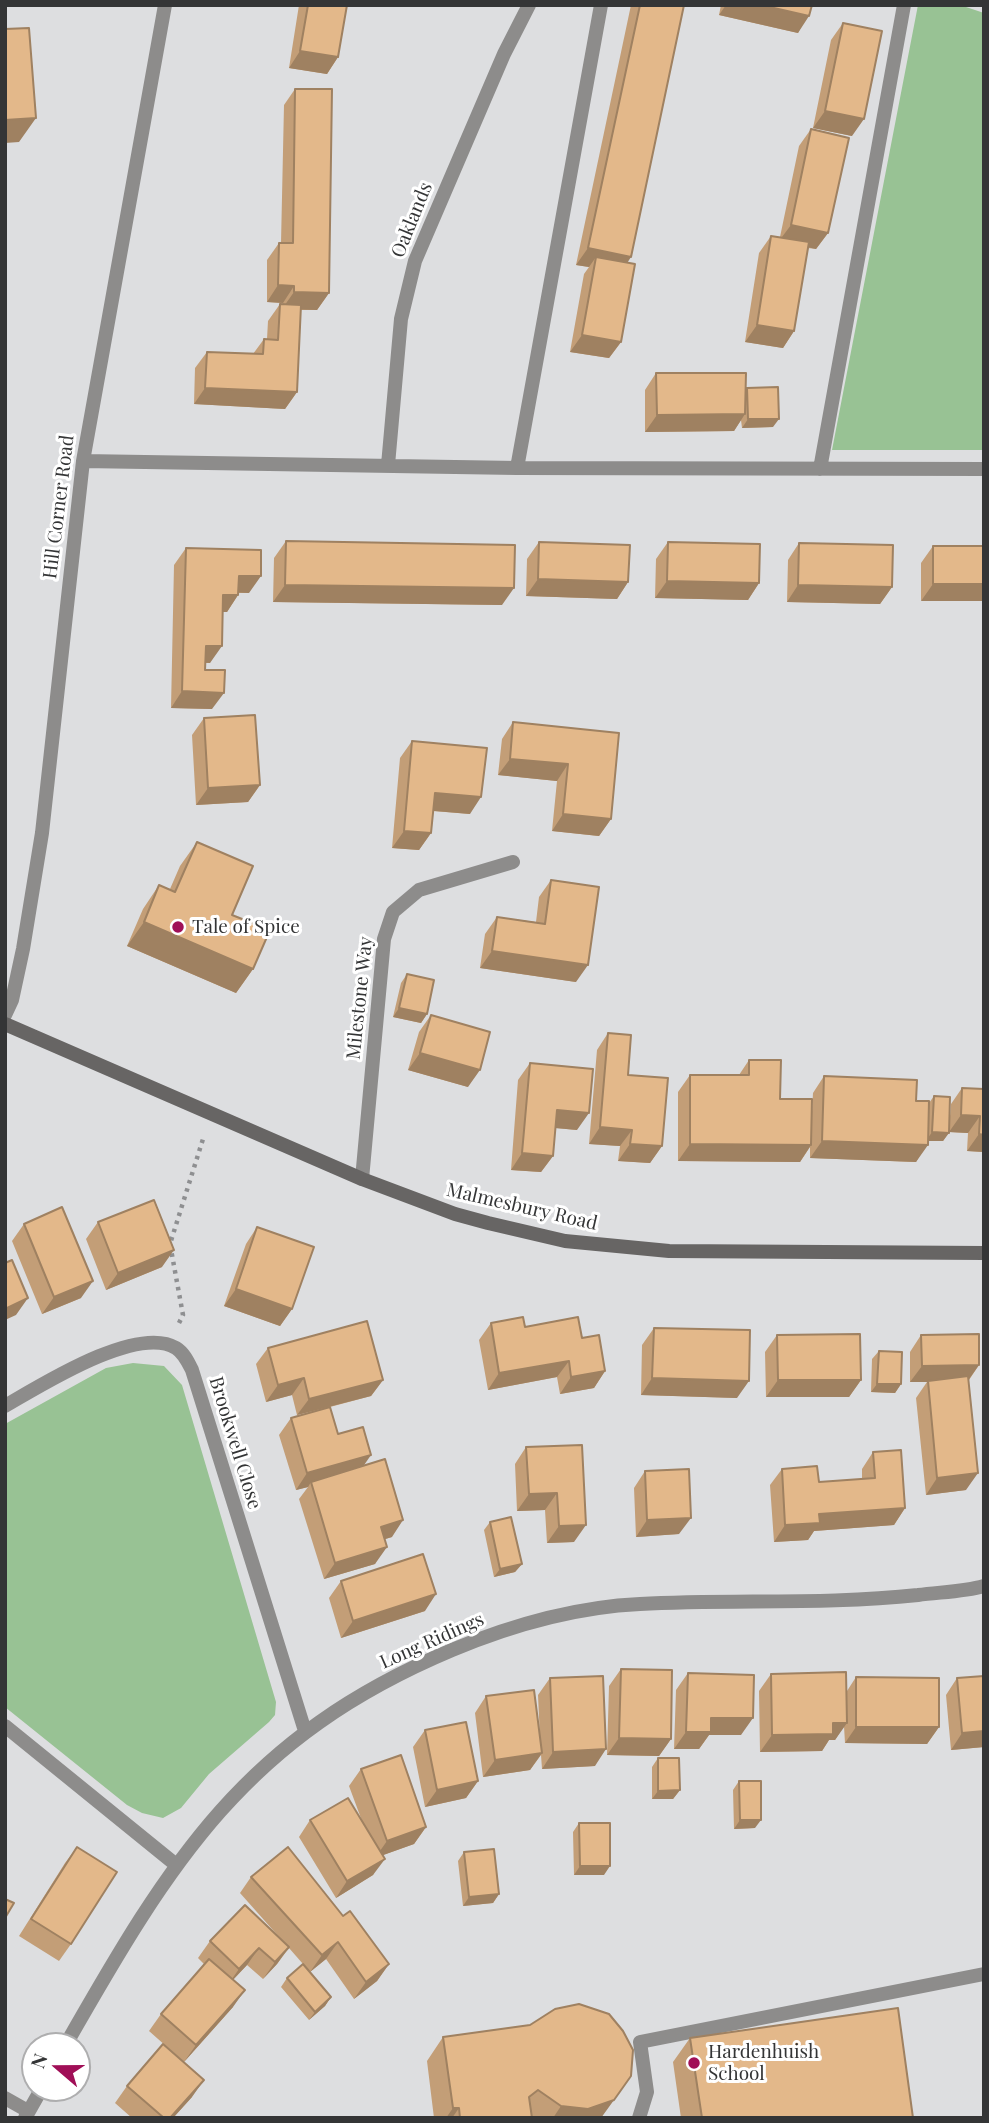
<!DOCTYPE html>
<html>
<head>
<meta charset="utf-8">
<style>
	body { margin:0 }
	#map { position:relative; width:989px; height:2123px; overflow:hidden; background:#dddee0; font-family:"Playfair Display",serif }
	canvas { display:block }
	.frame { position:absolute; inset:0; border:7px solid #343536; pointer-events:none }
	.north { position:absolute; left:21px; top:2032px; width:70px; height:70px; box-sizing:border-box; background:#fff; border:2px solid #aeaeaf; border-radius:50%; rotate:290deg; font-size:19px; font-weight:700; line-height:28px; text-align:center; color:#343536 }
	.north::after { content:''; display:block; margin:auto; width:24px; height:32px; background:#a00f57; clip-path:polygon(50% 0,100% 100%,50% 72%,0 100%) }
</style>
</head>
<body>
<div id="map">
<canvas width="989" height="2123"></canvas>
<div class="frame"></div>
<div class="north">N</div>
</div>
<script>
const context = document.querySelector('canvas').getContext('2d');
context.lineJoin = 'round';
function fill(path, color) { context.fillStyle = color; context.fill(path, 'evenodd'); }
function stroke(path, color, width, dash) { context.strokeStyle = color; context.lineWidth = width; context.lineCap = dash ? 'butt' : 'round'; context.setLineDash(dash || []); context.stroke(path); }
function write(font, color, halo, rows, align = 'center') {
  context.font = font + ' "Playfair Display",serif'; context.lineWidth = 6; context.setLineDash([]); context.textBaseline = 'middle'; context.strokeStyle = halo; context.fillStyle = color; for (const [text, x, y, turn = 0] of rows) {
    context.save(); context.translate(x, y); context.rotate((+turn || 0) * Math.PI / 180); context.textAlign = isNaN(turn) ? turn : align; if (halo) context.strokeText(text, 0, 0); context.fillText(text, 0, 0); context.restore();
  }
}
fill(new Path2D(`
	M918 5H960L984 13V450H832Z
	M133 1363 164 1366 182 1385 276 1702 275 1715 269 1722 209 1774 181 1808 163 1818 142 1813 127 1805 5 1707V1424L106 1368Z`), '#98c294');
stroke(new Path2D(`
	M179 1323 183 1315 170 1244 203 1139`), '#8e8f91', 4.5, [3.5, 5]);
stroke(new Path2D(`
	M639 2118 647 2092 640 2042 984 1974`), '#8d8c8b', 14);
stroke(new Path2D(`
	M83 461 517 468 984 469
	M388 465 401 319 415 261 504 54 529 5
	M517 468 601 5
	M820 469 904 5
	M5 1015 12 1000 23 949 42 833 83 461 165 5
	M362 1179 384 939 393 912 419 890 513 862
	M5 1406C40 1386 137 1324 176 1348 184 1353 188 1362 192 1370L305 1731
	M5 1726 175 1864
	M65 2046C171 1860 245 1737 452 1650 512 1625 575 1607 640 1604 733 1599 825 1605 918 1595 939 1592 963 1592 984 1586
	M5 2098 28 2111
	M25 2118 42 2088`), '#8d8c8b', 14);
stroke(new Path2D(`
	M5 1024 362 1179 455 1214 488 1223 565 1241 669 1251 984 1253`), '#676564', 14);
fill(new Path2D(`
	M299 5H347L338 57 327 74 289 68Z
	M631 5H684L627 263 621 342 609 358 570 352 584 274 589 267 576 265Z
	M721 5H812L798 33 719 15Z
	M843 23 852 136 813 128 831 40Z
	M295 89 329 293 317 310H301L297 392 285 409 194 404 195 368 207 352 253 354 264 339H267L268 321 280 304H282L283 303 267 302V260L279 243H281L284 105Z
	M811 129 828 233 816 249 808 248 794 331 783 348 745 342 759 253 771 236 780 237 799 146Z
	M656 373 745 390 747 388 773 427 742 428 741 420 734 431 645 432V390Z
	M286 541 502 605 273 602 274 558Z
	M539 542 628 582 617 599 526 596 527 559Z
	M668 542 759 583 748 600 655 598 656 559Z
	M799 543 892 587 880 604 787 602 788 560Z
	M933 546H984L921 601V563Z
	M186 548 249 593H238V595L227 612H223L210 663H205V670L212 709 171 708 174 565Z
	M204 718 260 785 248 802 196 805 192 735Z
	M513 722 619 733 611 819 599 836 552 831 557 781 498 775 502 739Z
	M412 741 470 814 433 811 431 833 419 850 392 848 400 758Z
	M197 842 232 915 253 969 236 993 127 946 143 909 159 885 170 889 180 866Z
	M551 880 576 982 480 968 485 934 497 917 536 922 539 897Z
	M407 974 427 1014 421 1023 393 1017 401 983Z
	M431 1015 468 1087 408 1070 419 1032Z
	M608 1033 662 1146 650 1163 618 1161 620 1146 589 1144 597 1050Z
	M749 1060 780 1099 812 1112 813 1093 824 1076 916 1101 929 1103 934 1096 949 1129 951 1104 962 1088 984 1089V1152L967 1151 968 1133 949 1132 943 1141H928L916 1162 810 1158V1147L800 1162 678 1161V1092L690 1075H739Z
	M530 1063 577 1130 555 1128 553 1156 541 1172 511 1170 518 1080Z
	M98 1222 162 1267 106 1290 86 1239Z
	M24 1224 81 1298 42 1314 12 1241Z
	M257 1227 292 1309 280 1326 224 1306 246 1244Z
	M491 1323 525 1327 582 1338 605 1371 594 1388 560 1394 557 1377 488 1390 479 1340Z
	M654 1328 737 1398 641 1395 642 1345Z
	M777 1335 861 1380 849 1397H766L765 1352Z
	M921 1335 979 1365 969 1380 966 1490 926 1495 916 1398 927 1382H910V1352Z
	M268 1348 383 1380 371 1396 330 1407 338 1434 363 1466 392 1537 385 1539 375 1564 324 1579 299 1499 308 1487 296 1490 279 1435 291 1418 326 1408 297 1415 292 1395 266 1402 256 1364Z
	M879 1351 901 1384 895 1393 871 1392 872 1359Z
	M582 1445 574 1542 547 1543 545 1510 517 1511 515 1464 526 1447Z
	M873 1452 905 1508 894 1525 814 1531 808 1540 774 1542 770 1485 782 1469 819 1482 862 1479V1469Z
	M645 1471 679 1534 636 1537 634 1488Z
	M490 1522 522 1564 515 1572 494 1577 484 1530Z
	M341 1581 425 1611 341 1638 329 1598Z
	M621 1669 671 1739 659 1756 607 1755 609 1686Z
	M688 1673 741 1735H709L699 1749H674L676 1690Z
	M771 1674 847 1691 856 1677 939 1727 927 1744 845 1743 844 1726 835 1740H829L822 1751 760 1752 759 1691Z
	M550 1678 595 1766 542 1769 541 1755 530 1770 483 1777 475 1713 486 1696 540 1739 538 1695Z
	M957 1678 984 1747 951 1750 946 1695Z
	M425 1730 478 1781 466 1798 425 1807 413 1747Z
	M658 1758 680 1790 673 1799H652V1767Z
	M361 1769 426 1827 414 1844 383 1855 373 1875 336 1898 299 1837 310 1820 362 1821 349 1786Z
	M739 1781 755 1828 734 1829 733 1790Z
	M579 1823 604 1875H574L573 1832Z
	M77 1847 71 1944 59 1961 19 1936 65 1863Z
	M464 1852 499 1894 493 1903 463 1906 458 1861Z
	M251 1877 343 1916 389 1964 377 1981 354 1999 326 1959 310 1972 331 1997 325 2006 309 2020 281 1987 287 1978 303 1964 289 1948 277 1964 263 1979 247 1965 233 1980V2007L184 2062 149 2031 161 2014 204 1964 198 1958 210 1941 280 1938 240 1893Z
	M443 2037 601 2118H434L427 2061Z
	M690 2038 913 2118H681L673 2062Z
	M127 2086 192 2097 173 2118H132L115 2103Z`), '#c39e77');
fill(new Path2D(`
	M726 5H761L809 16 798 33 719 15Z
	M300 51 338 57 327 74 289 68Z
	M825 111 864 119 852 136 813 128Z
	M36 118 19 142 5 143V120Z
	M791 225 828 233 816 249 779 241Z
	M588 248 631 257 620 274 596 257 589 267 576 265Z
	M278 285 294 286 283 303 267 302Z
	M294 292 329 293 317 310 282 309Z
	M757 325 794 331 783 348 745 342Z
	M582 335 621 342 609 358 570 352Z
	M205 388 297 392 285 409 194 404Z
	M745 414 734 431 645 432 657 415Z
	M748 419H779L773 427 742 428Z
	M239 576H261L249 593 227 592Z
	M538 579 628 582 617 599 526 596Z
	M667 581 759 583 748 600 655 598Z
	M933 584H984V601H921Z
	M285 585 514 588 502 605 273 602Z
	M798 585 892 587 880 604 787 602Z
	M223 595H238L227 612H211Z
	M206 646H222L210 663 194 662Z
	M182 691 224 693 212 709 171 708Z
	M510 759 568 764 557 781 498 775Z
	M260 785 248 802 196 805 208 788Z
	M435 793 481 797 470 814 423 810Z
	M563 814 611 819 599 836 552 831Z
	M404 831 431 833 419 850 392 848Z
	M144 922 253 969 236 993 127 946Z
	M492 951 588 965 576 982 480 968Z
	M399 1008 427 1014 421 1023 393 1017Z
	M420 1053 480 1070 468 1087 408 1070Z
	M557 1110 589 1113 577 1130 545 1127Z
	M961 1115 980 1116 968 1133 949 1132Z
	M600 1127 632 1130 620 1146 589 1144Z
	M932 1132 949 1133 943 1141H926Z
	M979 1134 984 1135V1152L967 1151Z
	M822 1141 928 1145 916 1162 810 1158Z
	M630 1144 662 1146 650 1163 618 1161Z
	M690 1144 811 1145 800 1162 678 1161Z
	M522 1153 553 1156 541 1172 511 1170Z
	M174 1250 162 1267 106 1290 118 1273Z
	M93 1281 81 1298 42 1314 54 1297Z
	M236 1289 292 1309 280 1326 224 1306Z
	M28 1298 16 1315 5 1320V1309Z
	M569 1361 557 1377 488 1390 499 1373Z
	M979 1365 967 1382H910L922 1366Z
	M605 1371 594 1388 560 1394 571 1377Z
	M304 1378 292 1395 266 1402 278 1385Z
	M652 1378 749 1381 737 1398 641 1395Z
	M383 1380 371 1396 297 1415 309 1399Z
	M778 1380H861L849 1397H766Z
	M877 1384H901L895 1393 871 1392Z
	M371 1455 360 1471 311 1482 308 1487 296 1490 307 1473Z
	M978 1473 966 1490 926 1495 937 1478Z
	M557 1493 545 1510 517 1511 529 1494Z
	M905 1508 894 1525 814 1531 808 1540 774 1542 785 1525 819 1514Z
	M691 1518 679 1534 636 1537 647 1520Z
	M403 1520 392 1537 369 1544 381 1527Z
	M586 1525 574 1542 547 1543 559 1526Z
	M387 1547 375 1564 324 1579 335 1563Z
	M522 1564 515 1572 494 1577 500 1569Z
	M436 1594 425 1611 341 1638 353 1621Z
	M711 1718H753L741 1735H709L699 1749H674L686 1732Z
	M833 1723H847L835 1740H829L822 1751 760 1752 772 1735Z
	M856 1727H939L927 1744 845 1743Z
	M984 1731V1747L951 1750 962 1733Z
	M619 1738 671 1739 659 1756 607 1755Z
	M606 1749 595 1766 542 1769 553 1752Z
	M542 1753 530 1770 483 1777 495 1760Z
	M478 1781 466 1798 425 1807 437 1790Z
	M680 1790 673 1799H652L658 1791Z
	M740 1820H761L755 1828 734 1829Z
	M426 1827 414 1844 375 1858 387 1841Z
	M385 1859 373 1875 336 1898 347 1881Z
	M580 1866H610L604 1875H574Z
	M499 1894 493 1903 463 1906 469 1897Z
	M338 1942 326 1959 310 1972 322 1955Z
	M289 1947 277 1964 263 1979 275 1962Z
	M259 1948 247 1965 227 1986 239 1969Z
	M389 1964 377 1981 354 1999 366 1982Z
	M245 1990 233 2007 184 2062 196 2045Z
	M331 1997 325 2006 309 2020 315 2012Z
	M204 2080 192 2097 173 2118H170Z
	M614 2100 601 2118H553L561 2106Z
	M453 2108H459L452 2118H446Z`), '#9f8161');
const building = new Path2D(`
	M308 5H347L338 57 300 51Z
	M640 5H684L631 257 588 248Z
	M761 5H812L809 16Z
	M843 23 882 31 864 119 825 111Z
	M29 28 36 118 5 120V29Z
	M295 89H332L329 293 294 292V286L278 285 279 243H293Z
	M811 129 849 138 828 233 791 225Z
	M771 236 809 242 794 331 757 325Z
	M596 257 635 264 621 342 582 335Z
	M280 304 301 305 297 392 205 388 207 352 263 354 264 339 278 340Z
	M656 373H746L745 414 657 415Z
	M778 387 779 419H748L747 388Z
	M286 541 515 545 514 588 285 585Z
	M539 542 630 545 628 582 538 579Z
	M668 542 760 544 759 583 667 581Z
	M799 543 893 545 892 587 798 585Z
	M933 546H984V584H933Z
	M186 548 261 550V576H239L238 595H223L222 646H206L205 670H225L224 693 182 691Z
	M255 715 260 785 208 788 204 718Z
	M513 722 619 733 611 819 563 814 568 764 510 759Z
	M412 741 487 748 481 797 435 793 431 833 404 831Z
	M197 842 253 866 232 915 270 930 253 969 144 922 159 885 175 892Z
	M551 880 599 887 588 965 492 951 497 917 545 924Z
	M407 974 434 980 427 1014 399 1008Z
	M431 1015 490 1032 480 1070 420 1053Z
	M608 1033 631 1035 628 1075 668 1078 662 1146 630 1144 632 1130 600 1127Z
	M749 1060H781L780 1099H812L811 1145 690 1144V1075H749Z
	M530 1063 593 1069 589 1113 557 1110 553 1156 522 1153Z
	M824 1076 917 1080 916 1101H929L928 1145 822 1141Z
	M962 1088 984 1089V1135L979 1134 980 1116 961 1115Z
	M934 1096 950 1097 949 1133 932 1132Z
	M154 1200 174 1250 118 1273 98 1222Z
	M62 1207 93 1281 54 1297 24 1224Z
	M257 1227 314 1247 292 1309 236 1289Z
	M12 1260 28 1298 5 1309V1263Z
	M523 1317 525 1327 578 1317 582 1338 599 1335 605 1371 571 1377 569 1361 499 1373 491 1323Z
	M367 1321 383 1380 309 1399 304 1378 278 1385 268 1348Z
	M654 1328 750 1330 749 1381 652 1378Z
	M860 1334 861 1380H778L777 1335Z
	M979 1334V1365L922 1366 921 1335Z
	M879 1351 902 1352 901 1384H877Z
	M968 1376 978 1473 937 1478 928 1381Z
	M330 1407 338 1434 363 1427 371 1455 307 1473 291 1418Z
	M582 1445 586 1525 559 1526 557 1493 529 1494 526 1447Z
	M901 1450 905 1508 819 1514 820 1523 785 1525 782 1469 817 1466 819 1482 875 1478 873 1452Z
	M385 1459 403 1520 381 1527 387 1547 335 1563 311 1482Z
	M689 1469 691 1518 647 1520 645 1471Z
	M511 1517 522 1564 500 1569 490 1522Z
	M423 1554 436 1594 353 1621 341 1581Z
	M621 1669 672 1670 671 1739 619 1738Z
	M846 1672 847 1723H833V1734L772 1735 771 1674Z
	M688 1673 754 1675 753 1718H711V1732H686Z
	M603 1676 606 1749 553 1752 550 1678Z
	M984 1676V1731L962 1733 957 1678Z
	M856 1677 939 1678V1727H856Z
	M534 1690 542 1753 495 1760 486 1696Z
	M466 1722 478 1781 437 1790 425 1730Z
	M401 1755 426 1827 387 1841 361 1769Z
	M658 1758H679L680 1790 658 1791Z
	M739 1781H761V1820H740Z
	M348 1798 385 1859 347 1881 310 1820Z
	M579 1823H610V1866H580Z
	M77 1847 117 1872 71 1944 31 1919Z
	M288 1847 343 1916 350 1911 389 1964 366 1982 338 1942 322 1955 251 1877Z
	M494 1849 499 1894 469 1897 464 1852Z
	M5 1899 14 1903 5 1918Z
	M245 1905 289 1947 275 1962 259 1948 239 1969 210 1941Z
	M209 1959 245 1990 196 2045 161 2014Z
	M303 1964 331 1997 315 2012 287 1978Z
	M579 2004 609 2014 623 2031 633 2050 631 2076 614 2100 588 2109 561 2106 538 2090 529 2097 532 2118H460L459 2108H453L443 2037 530 2025 555 2009Z
	M898 2008 913 2118H702L690 2038Z
	M163 2044 204 2080 170 2118H164L127 2086Z`);
fill(building, '#e3b88a');
stroke(building, '#9f8161', 2);
for (const [x, y, r, color] of [
	[178,927,7,"#a00f57"],
	[694,2063,7,"#a00f57"]
]) { const dot = new Path2D(); dot.arc(x, y, r, 0, 2 * Math.PI); context.fillStyle = color; context.fill(dot); stroke(dot, '#fff', 2.5); }
write('19px', '#343536', '#fff', [
	["Oaklands",412,220,-68],
	["Hill Corner Road",59,507,-83],
	["Milestone Way",360,998,-84],
	["Malmesbury Road",522,1207,13],
	["Brookwell Close",235,1443,73],
	["Long Ridings",432,1641,-24]
]);
write('19px', '#343536', '#fff', [
	["Tale of Spice",192,927],
	["Hardenhuish",708,2052],
	["School",708,2074]
], 'left');
</script>
</body>
</html>
